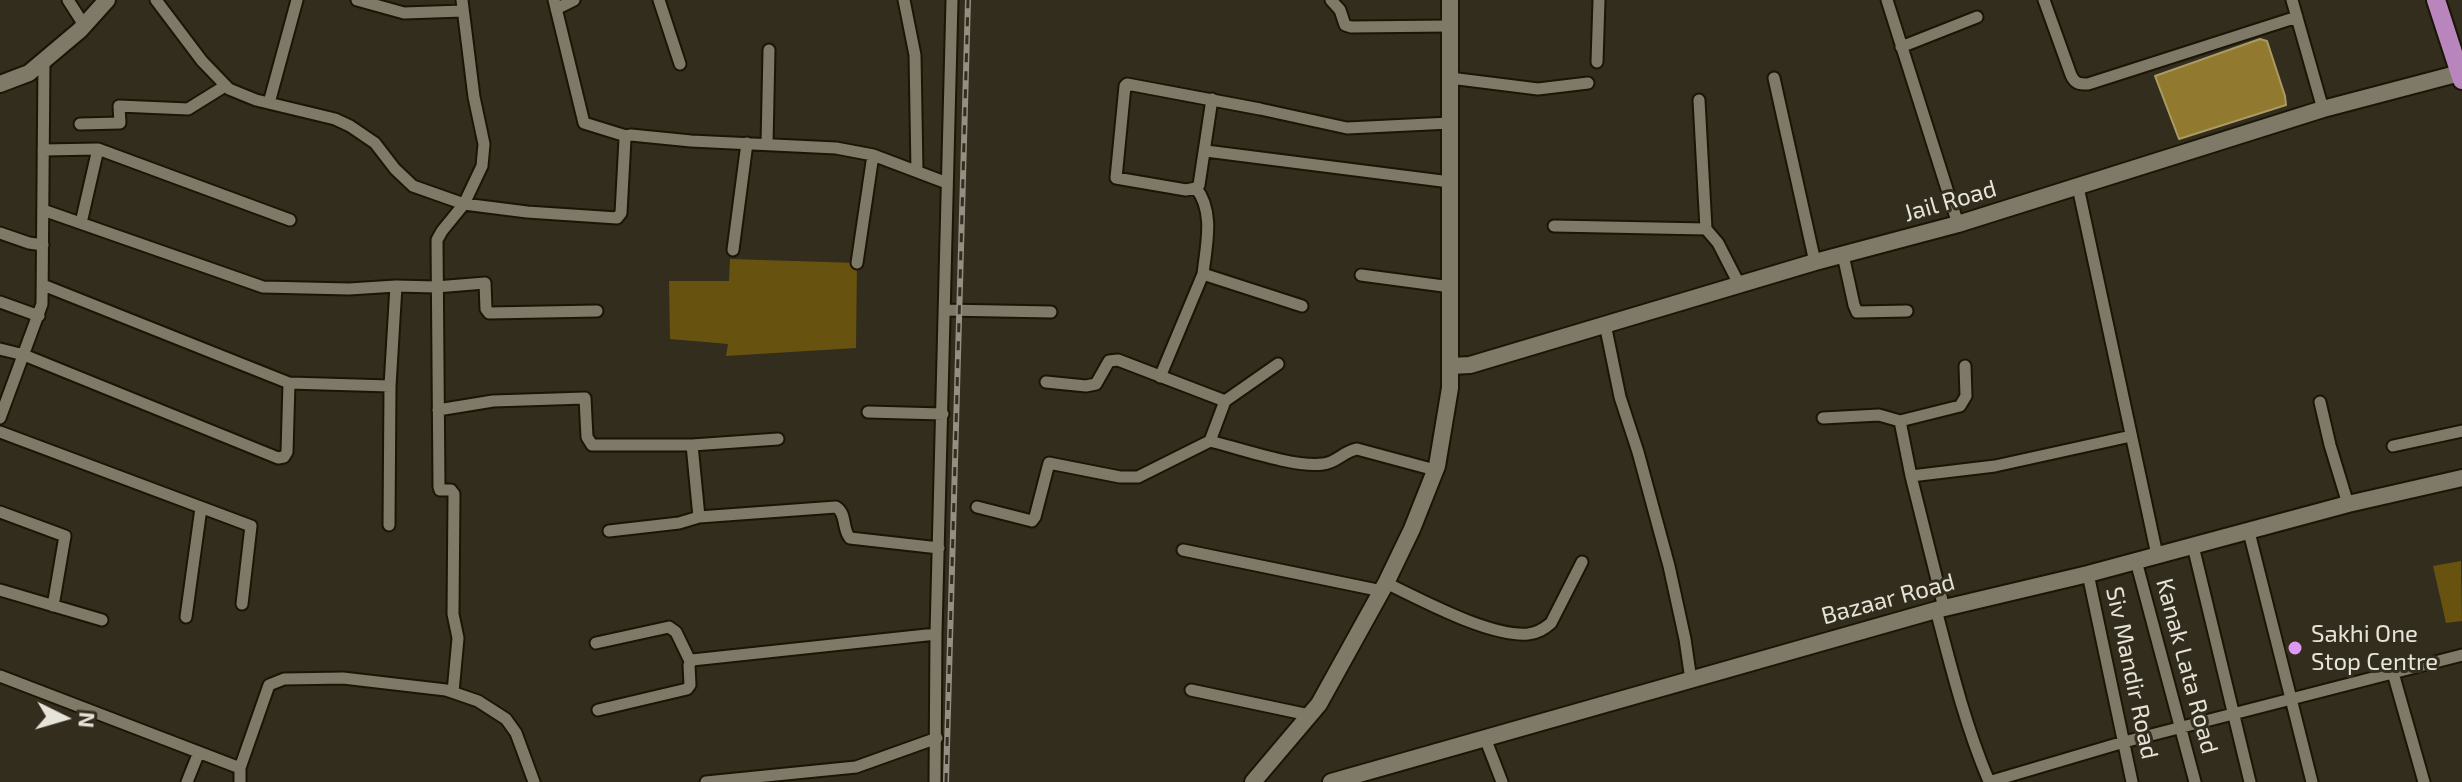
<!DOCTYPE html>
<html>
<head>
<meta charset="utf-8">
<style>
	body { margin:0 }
	#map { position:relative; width:2462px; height:782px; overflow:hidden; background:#322d1d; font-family:"Exo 2",sans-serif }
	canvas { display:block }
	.north { position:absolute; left:24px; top:678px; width:80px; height:80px; -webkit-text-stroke:6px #322d1d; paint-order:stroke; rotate:95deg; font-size:22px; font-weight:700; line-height:32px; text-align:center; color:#e6e3d9 }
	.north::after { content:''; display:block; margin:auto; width:28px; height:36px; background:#e6e3d9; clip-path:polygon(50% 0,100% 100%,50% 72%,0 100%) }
</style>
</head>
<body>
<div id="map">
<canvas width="2462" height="782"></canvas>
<div class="north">N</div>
</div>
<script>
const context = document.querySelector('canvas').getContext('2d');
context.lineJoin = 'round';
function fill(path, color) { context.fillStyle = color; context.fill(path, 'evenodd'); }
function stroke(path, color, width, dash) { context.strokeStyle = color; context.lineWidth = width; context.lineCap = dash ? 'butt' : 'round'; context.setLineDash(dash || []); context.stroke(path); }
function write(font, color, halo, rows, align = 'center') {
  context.font = font + ' "Exo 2",sans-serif'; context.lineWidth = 6; context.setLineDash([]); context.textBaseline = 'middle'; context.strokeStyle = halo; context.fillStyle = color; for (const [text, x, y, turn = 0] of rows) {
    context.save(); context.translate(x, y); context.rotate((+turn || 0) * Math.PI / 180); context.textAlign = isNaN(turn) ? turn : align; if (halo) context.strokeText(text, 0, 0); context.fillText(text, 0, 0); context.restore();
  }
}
fill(new Path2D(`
	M730 259 857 263 856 348 726 356 728 344 670 339 669 281H729Z
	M2461 561 2462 621 2446 623 2433 566Z`), '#67530f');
const water = new Path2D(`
	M2260 39 2267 41 2285 96 2286 105 2179 139 2155 76Z`);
fill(water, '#917a30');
stroke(water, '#aa9a63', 2);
const street = new Path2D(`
	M68 0 84 25
	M156 0 202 61 229 89 256 100 335 119 350 126 375 143 395 169 413 186 464 204 527 212 617 218 621 213 625 139 626 136 631 135 691 141 836 148 873 155 947 183
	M357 0 404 13 463 11
	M554 0 584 123 626 136
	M659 0 680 64
	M904 0 915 55 917 171
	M1331 0 1340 10 1345 25 1351 27 1450 26
	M1887 0 1958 224
	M2044 0 2071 75C2075 84 2079 84 2088 84L2297 17
	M2292 0 2323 109
	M556 9 574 0
	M1901 47 1977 17
	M1597 62 1599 0
	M1450 78 1538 89 1588 83
	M1774 78 1815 262
	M1212 99 1199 185 1196 188 1186 190 1116 178 1125 86 1127 84 1260 109 1347 128 1450 123
	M1699 100 1706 229
	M269 103 297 0
	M80 124 120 123 119 106 188 109 225 86
	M767 144 769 50
	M43 150 98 149 290 220
	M1206 151 1450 182
	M2078 187 2157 555
	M1196 188C1215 212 1206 246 1203 274L1302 306
	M43 210 263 287 349 289 396 286 390 386 389 525
	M81 223 98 149
	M1554 226 1706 229 1718 243 1739 284
	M0 233 29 243 43 245
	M733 250 747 143
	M1843 255 1854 305 1857 312 1907 311
	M857 263 873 155
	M1361 275 1451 287
	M43 285 289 383 390 386
	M396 286 436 287 485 283 486 309 489 313 597 311
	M0 302 39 316
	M945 310 1051 312
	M1605 324 1620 397 1638 452 1669 566 1685 639 1691 680
	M0 349 24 355 278 458 284 457 287 452 289 383
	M1160 377 1203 274
	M1046 382 1086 386 1096 384 1109 361 1118 360 1225 401 1210 441
	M1225 401 1278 364
	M2320 402 2330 445 2348 504
	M438 410 493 401 585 398 587 437 592 445H692L778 439
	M868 412 943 414
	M0 418 42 304 44 60
	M1823 418 1879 415 1900 421 1960 406 1966 396 1965 366
	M1900 421 1911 476 1944 608
	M0 432 251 526 242 604
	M692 445 699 517
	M2393 446 2462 431
	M1911 476 1995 466 2131 436
	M977 507 1032 521 1035 517 1049 463 1120 477H1138L1210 441C1238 448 1296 468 1323 464 1336 463 1344 451 1357 449L1435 470
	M0 512 65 536 53 606
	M609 531 679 523 699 517 836 507C847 513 842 530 850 538L939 548
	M2249 532 2312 782
	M2193 546 2250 782
	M1183 550 1382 591
	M2136 561 2195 782
	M2088 574 2132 782
	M1386 583C1422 600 1489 637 1528 634 1538 633 1544 629 1551 623L1582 562
	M0 590 102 620
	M1936 610C1951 667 1965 724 1988 779L1992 781 2124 742 2462 655
	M186 617 201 508
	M596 643 669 627 676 632 690 661
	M2393 673 2424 782
	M0 676 240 768 269 685 284 679 343 678 446 690 478 701 506 719 516 733 534 782
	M1191 690 1309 715
	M453 692 458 638 453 614 454 494 451 490H440L439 487 437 240 442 231 464 204 482 166 484 144 474 97 462 0
	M598 710 687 689 690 685 689 665 692 660 936 634
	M1485 738 1502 782
	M187 782 199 752
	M240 782V768
	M706 782 856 767 937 738
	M935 782 936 634 952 0`);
const secondary = new Path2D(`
	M0 84 29 73 80 30 107 0
	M1451 366 1470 365 1815 262 1958 224 2323 109 2460 73
	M1253 782 1319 704 1386 583 1412 529 1437 466 1450 388V0
	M1331 782 1936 610 2088 574 2348 504 2462 478`);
const primary = new Path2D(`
	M2436 0 2462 80`);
stroke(street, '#1a1506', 15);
stroke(secondary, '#1a1506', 20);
stroke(primary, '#1a1506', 22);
stroke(street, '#7f7967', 11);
stroke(secondary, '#7f7967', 16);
stroke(primary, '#b886bc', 18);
const rail = new Path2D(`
	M946 782 968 0`);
stroke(rail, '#938f82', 6);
stroke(rail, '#322d1d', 3, [9]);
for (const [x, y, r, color] of [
	[2295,648,8,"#de98f2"]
]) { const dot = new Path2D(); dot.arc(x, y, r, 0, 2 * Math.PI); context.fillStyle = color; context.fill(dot); stroke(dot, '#322d1d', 3); }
write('24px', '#e6e3d9', '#322d1d', [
	["Jail Road",1950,201,-16],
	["Bazaar Road",1888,599,-15],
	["Kanak Lata Road",2187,666,75],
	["Siv Mandir Road",2132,673,78]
]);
write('24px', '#e6e3d9', '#322d1d', [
	["Sakhi One",2311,634],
	["Stop Centre",2311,662]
], 'left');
</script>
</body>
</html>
